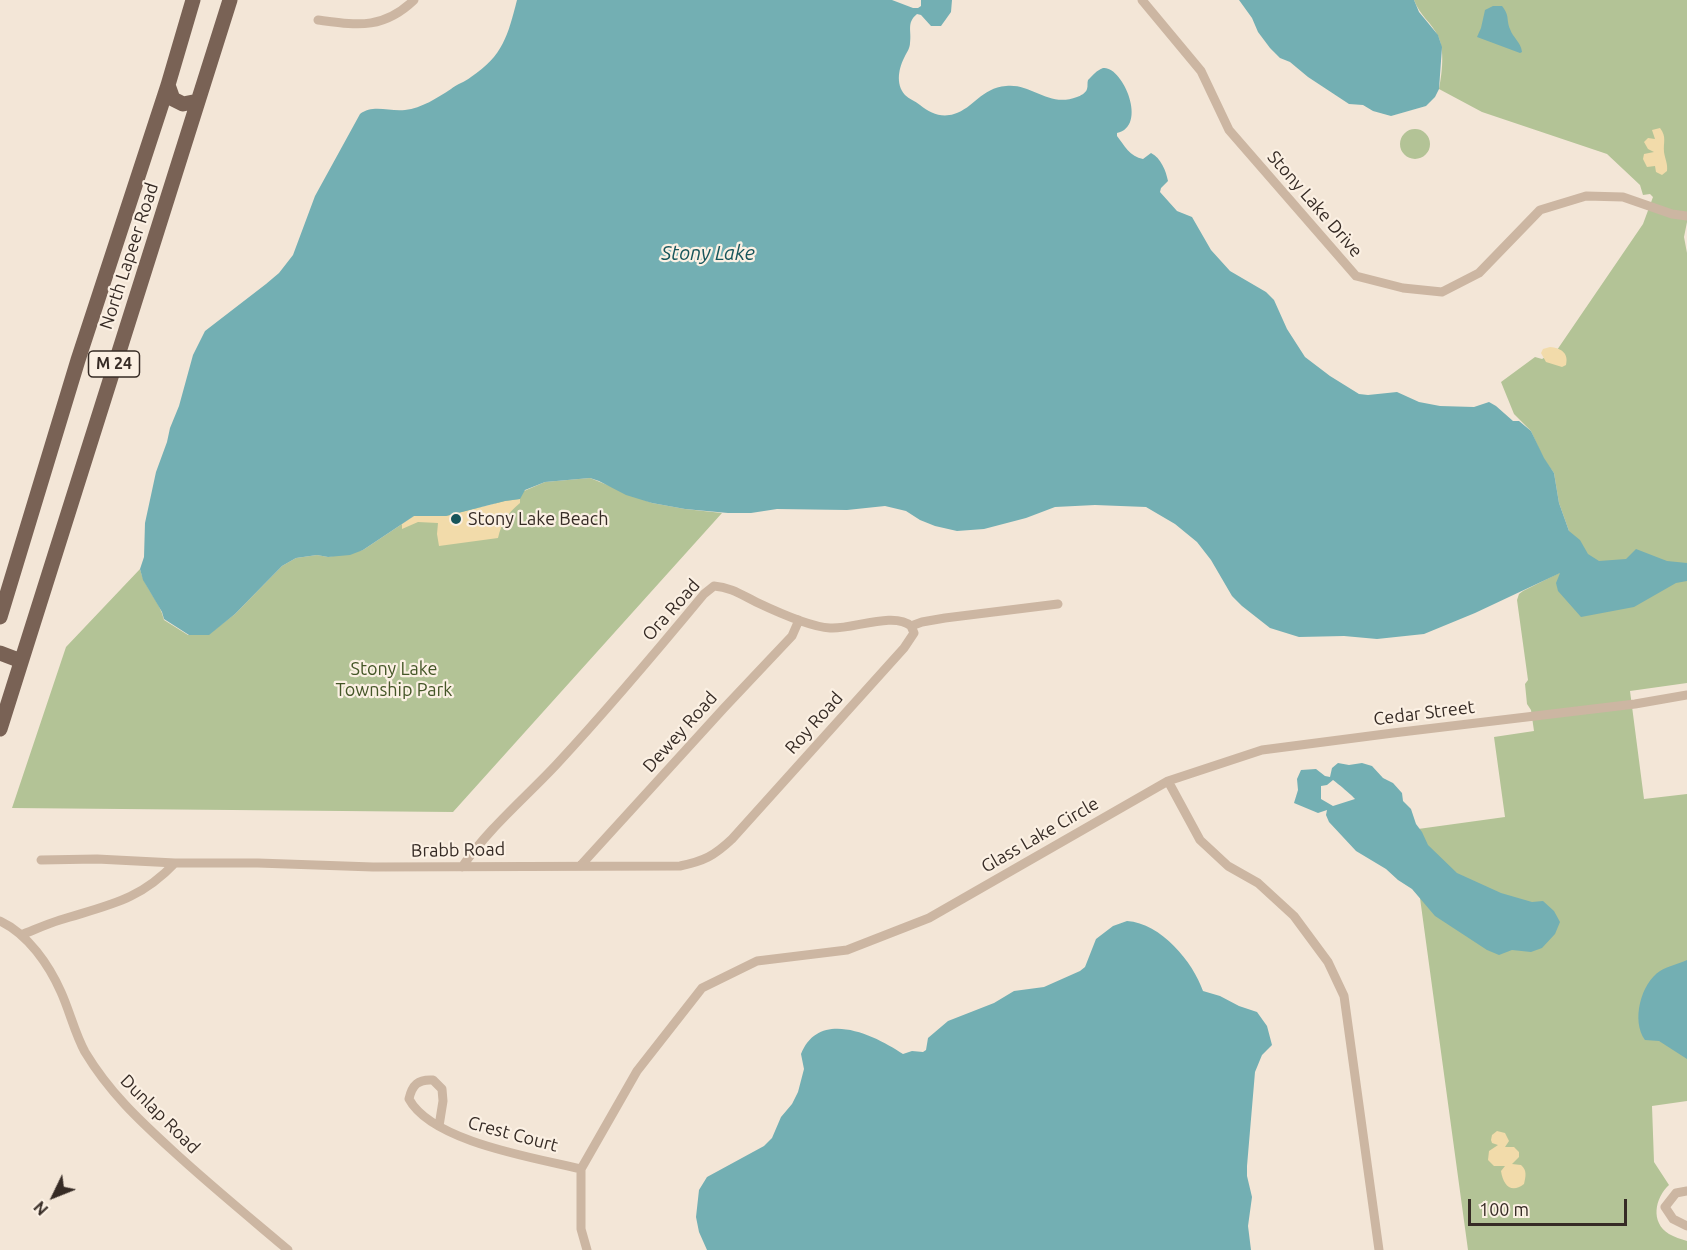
<!DOCTYPE html>
<html>
<head>
<meta charset="utf-8">
<style>
	body { margin:0 }
	#map { position:relative; width:1687px; height:1250px; overflow:hidden; background:#f3e6d7; font-family:Ubuntu,sans-serif }
	canvas { display:block }
	.north { position:absolute; left:24px; top:1166px; width:60px; height:60px; -webkit-text-stroke:4px #fbf0e3; paint-order:stroke; rotate:227deg; font-size:16px; font-weight:700; line-height:24px; text-align:center; color:#362b25 }
	.north::after { content:''; display:block; margin:auto; width:21px; height:27px; background:#362b25; clip-path:polygon(50% 0,100% 100%,50% 72%,0 100%) }
	.scale { position:absolute; left:1468px; top:1199px; width:159px; height:27px; box-sizing:border-box; border:3px solid #362b25; border-top:0; padding-left:8px; font-size:18px; line-height:21px; white-space:nowrap; color:#362b25; -webkit-text-stroke:4px #fbf0e3; paint-order:stroke }
</style>
</head>
<body>
<div id="map">
<canvas width="1687" height="1250"></canvas>
<div class="north">N</div>
<div class="scale">100 m</div>
</div>
<script>
const context = document.querySelector('canvas').getContext('2d');
context.lineJoin = 'round';
function fill(path, color) { context.fillStyle = color; context.fill(path, 'evenodd'); }
function stroke(path, color, width, dash) { context.strokeStyle = color; context.lineWidth = width; context.lineCap = dash ? 'butt' : 'round'; context.setLineDash(dash || []); context.stroke(path); }
function write(font, color, halo, rows, align = 'center') {
  context.font = font + ' Ubuntu,sans-serif'; context.lineWidth = 4.5; context.setLineDash([]); context.textBaseline = 'middle'; context.strokeStyle = halo; context.fillStyle = color; for (const [text, x, y, turn = 0] of rows) {
    context.save(); context.translate(x, y); context.rotate((+turn || 0) * Math.PI / 180); context.textAlign = isNaN(turn) ? turn : align; if (halo) context.strokeText(text, 0, 0); context.fillText(text, 0, 0); context.restore();
  }
}
fill(new Path2D(`
	M1414 0H1687V222L1684 237 1687 253V683L1630 691 1644 799 1687 794V1101L1652 1106 1654 1162 1669 1185C1655 1198 1650 1222 1669 1234 1674 1237 1681 1239 1687 1241V1250H1468L1417 876 1418 829 1505 817 1494 737 1534 731 1531 710 1527 704 1525 684 1528 680 1517 600 1519 594 1523 591 1561 572 1569 531 1559 503 1554 473 1543 458 1531 431 1514 414 1501 382 1535 357 1542 359 1557 350 1643 224 1653 197 1650 194 1643 195 1640 185 1607 154 1482 112 1439 89C1442 74 1445 50 1438 36 1432 23 1420 16 1414 0Z
	M1400 144a15 15 0 1 1 30 0a15 15 0 1 1-30 0Z
	M590 478 652 503 685 509 722 513 453 812 12 808 66 647 140 569C144 588 160 601 164 620L188 635 209 634 235 614 282 566 296 558 317 555 328 557 363 550 414 516 489 506 545 482Z`), '#b3c396');
fill(new Path2D(`
	M1660 128C1667 137 1663 142 1664 152 1665 159 1668 164 1667 171L1662 175 1656 172 1655 166 1647 167 1643 159 1644 154 1654 152 1648 149 1644 142 1648 138 1655 139 1652 130Z
	M1550 347C1561 348 1569 353 1566 365L1562 367 1546 362 1541 353 1543 349Z
	M520 499V503C507 514 502 522 498 538L439 546 437 534 438 523 418 522 402 529V523L414 516H446L505 501Z
	M1497 1131 1505 1133 1509 1141 1505 1147H1514L1519 1152V1157L1512 1164 1521 1165C1527 1170 1526 1176 1524 1184 1511 1194 1503 1185 1501 1171L1505 1166H1494L1488 1160 1489 1151 1498 1145 1492 1143 1491 1140 1492 1135Z`), '#f2dbaa');
fill(new Path2D(`
	M517 0H892L913 8H918L921 6V0H952L951 12 941 26H931L921 15 917 14C906 23 912 31 910 43 910 48 907 52 905 56 899 67 895 84 905 95 909 99 915 101 920 105 930 113 941 118 954 114 974 108 981 88 1006 86 1032 83 1048 108 1077 97 1080 96 1086 93 1087 89 1088 86 1087 83 1088 80 1092 76 1097 70 1103 68 1122 65 1149 126 1117 133V136C1124 145 1130 157 1143 159L1151 153C1161 158 1166 171 1168 181L1161 188 1160 192 1177 211 1192 217 1211 250 1230 271 1266 292 1274 300 1287 329 1305 357 1330 376 1359 394 1368 395 1397 392 1419 402 1440 406 1474 407 1489 402 1496 406 1513 421H1519L1531 431 1544 458 1554 473 1559 503 1569 531 1580 540 1588 554 1599 561 1626 559 1636 549 1667 561 1687 563V581L1676 583 1634 607 1581 617 1558 591 1556 583 1560 573 1475 613 1424 634 1377 639 1344 636 1299 637 1270 628 1242 606 1232 596 1211 560 1197 542 1175 524 1146 507 1095 505 1055 507 1026 518 984 529 957 531 935 526 920 520 906 511 885 506 847 510 777 509 751 513H728L685 509 652 503 626 495 599 481 590 478 545 482 525 490 520 499 505 501 446 516H414L363 550 350 555 328 557 317 555 296 558 282 566 235 614 209 635H189L164 619 162 612 143 580 140 569 144 557 145 523 156 472 167 442 170 428 179 406 193 355 205 331 266 284 279 273 293 255 315 196 360 114C373 104 390 112 405 110 422 108 437 98 451 89 457 84 465 82 471 77 503 56 508 35 517 0Z
	M1239 0H1414L1419 12 1438 35 1442 47 1439 89 1435 97 1426 106 1391 116 1373 111 1363 105 1349 104 1308 77 1290 62 1280 58 1270 48 1258 32 1252 18Z
	M1493 6H1502C1510 16 1506 19 1510 29 1513 38 1521 42 1522 52L1520 53 1477 37 1481 28 1485 10Z
	M1338 763 1349 765 1362 763 1372 766 1383 778 1393 783 1402 793 1403 801 1411 809 1416 824 1422 832 1428 845 1457 873 1501 893 1532 902 1543 901 1554 911 1560 922 1555 934 1542 948 1531 952 1512 950 1499 955 1487 950 1435 916 1412 889 1398 880 1386 869 1356 851 1329 822 1326 815 1327 810 1318 813 1294 803 1298 790 1297 779 1301 770 1316 769 1325 776 1330 777 1332 768ZM1333 780C1336 782 1353 796 1355 799L1333 806 1321 799V786L1327 785Z
	M1127 921C1161 923 1193 962 1203 991L1220 996 1239 1006 1257 1012 1267 1026 1272 1045 1262 1055 1255 1072 1247 1166V1176L1252 1197 1248 1226 1251 1250H707L699 1232 696 1217 699 1190 707 1177 764 1146 772 1138 781 1117 792 1104 798 1092 804 1069 801 1054C819 1008 875 1035 903 1054L912 1051 923 1052 926 1050 928 1038 948 1021 994 1003 1014 991 1044 987 1080 971 1085 967 1096 939 1113 926Z
	M1687 960V1059L1659 1041 1645 1040C1631 1021 1641 983 1660 971 1668 966 1678 964 1687 960Z`), '#73afb3');
stroke(new Path2D(`
	M1142 0 1201 71 1229 130 1356 276 1403 288 1442 292 1479 273 1540 210 1586 196 1623 197 1672 214 1687 216
	M318 20C357 25 383 30 414 0
	M911 626 922 622 945 618 1058 604
	M1168 781 1262 750 1393 733 1635 704 1687 695
	M41 860 97 859 175 863
	M581 865 724 708 792 636 799 620
	M462 867C488 829 525 798 556 765 607 710 656 652 704 594L714 586C730 587 742 595 756 602 775 611 810 627 830 628 851 630 894 611 911 626
	M0 921C28 934 49 965 61 992 70 1012 75 1034 85 1052 109 1092 139 1120 173 1151 210 1185 249 1217 288 1250
	M21 935C34 930 47 924 60 920 108 905 139 901 175 863H258L373 867 680 866C704 861 714 856 732 839L904 648 914 633 911 626
	M439 1126 443 1101 442 1089 433 1080C418 1079 412 1085 409 1099 432 1142 536 1158 581 1169
	M1687 1191 1676 1193 1665 1207 1673 1219 1687 1226
	M587 1250 581 1229V1169L637 1071 702 988 757 961 847 950 929 918 1168 781 1200 840 1228 866 1258 883 1294 916 1328 962 1344 996 1379 1250`), '#ccb6a2', 9);
stroke(new Path2D(`
	M168 85 173 99 183 104 198 101
	M0 617 78 360 168 85 193 0
	M0 653 21 661
	M0 729 230 0`), '#796255', 15);
for (const [x, y, r, color] of [
	[456,519,6,"#17555b"]
]) { const dot = new Path2D(); dot.arc(x, y, r, 0, 2 * Math.PI); context.fillStyle = color; context.fill(dot); stroke(dot, '#fbf0e3', 2); }
for (const [x, y, w] of [
	[114,364,51]
]) { const box = new Path2D(); box.roundRect(x - w / 2, y - 13, w, 26, 4.5); context.fillStyle = '#fbf0e3'; context.fill(box); stroke(box, '#362b25', 1.5); }
write('bold 16px', '#362b25', null, [
	["M 24",114,364]
]);
write('18px', '#362b25', '#fbf0e3', [
	["Stony Lake Drive",1315,204,49],
	["North Lapeer Road",129,256,-72],
	["Ora Road",671,610,-48],
	["Cedar Street",1424,713,-7],
	["Roy Road",814,723,-48],
	["Dewey Road",680,732,-48],
	["Glass Lake Circle",1040,835,-30],
	["Brabb Road",458,850,-1],
	["Dunlap Road",160,1114,45],
	["Crest Court",513,1134,15]
]);
write('18px', '#362b25', '#fbf0e3', [
	["Stony Lake Beach",468,519]
], 'left');
write('18px', '#445627', '#fbf0e3', [
	["Stony Lake",394,669],
	["Township Park",394,690]
]);
write('italic 20px', '#17555b', '#fbf0e3', [
	["Stony Lake",708,253]
]);
</script>
</body>
</html>
